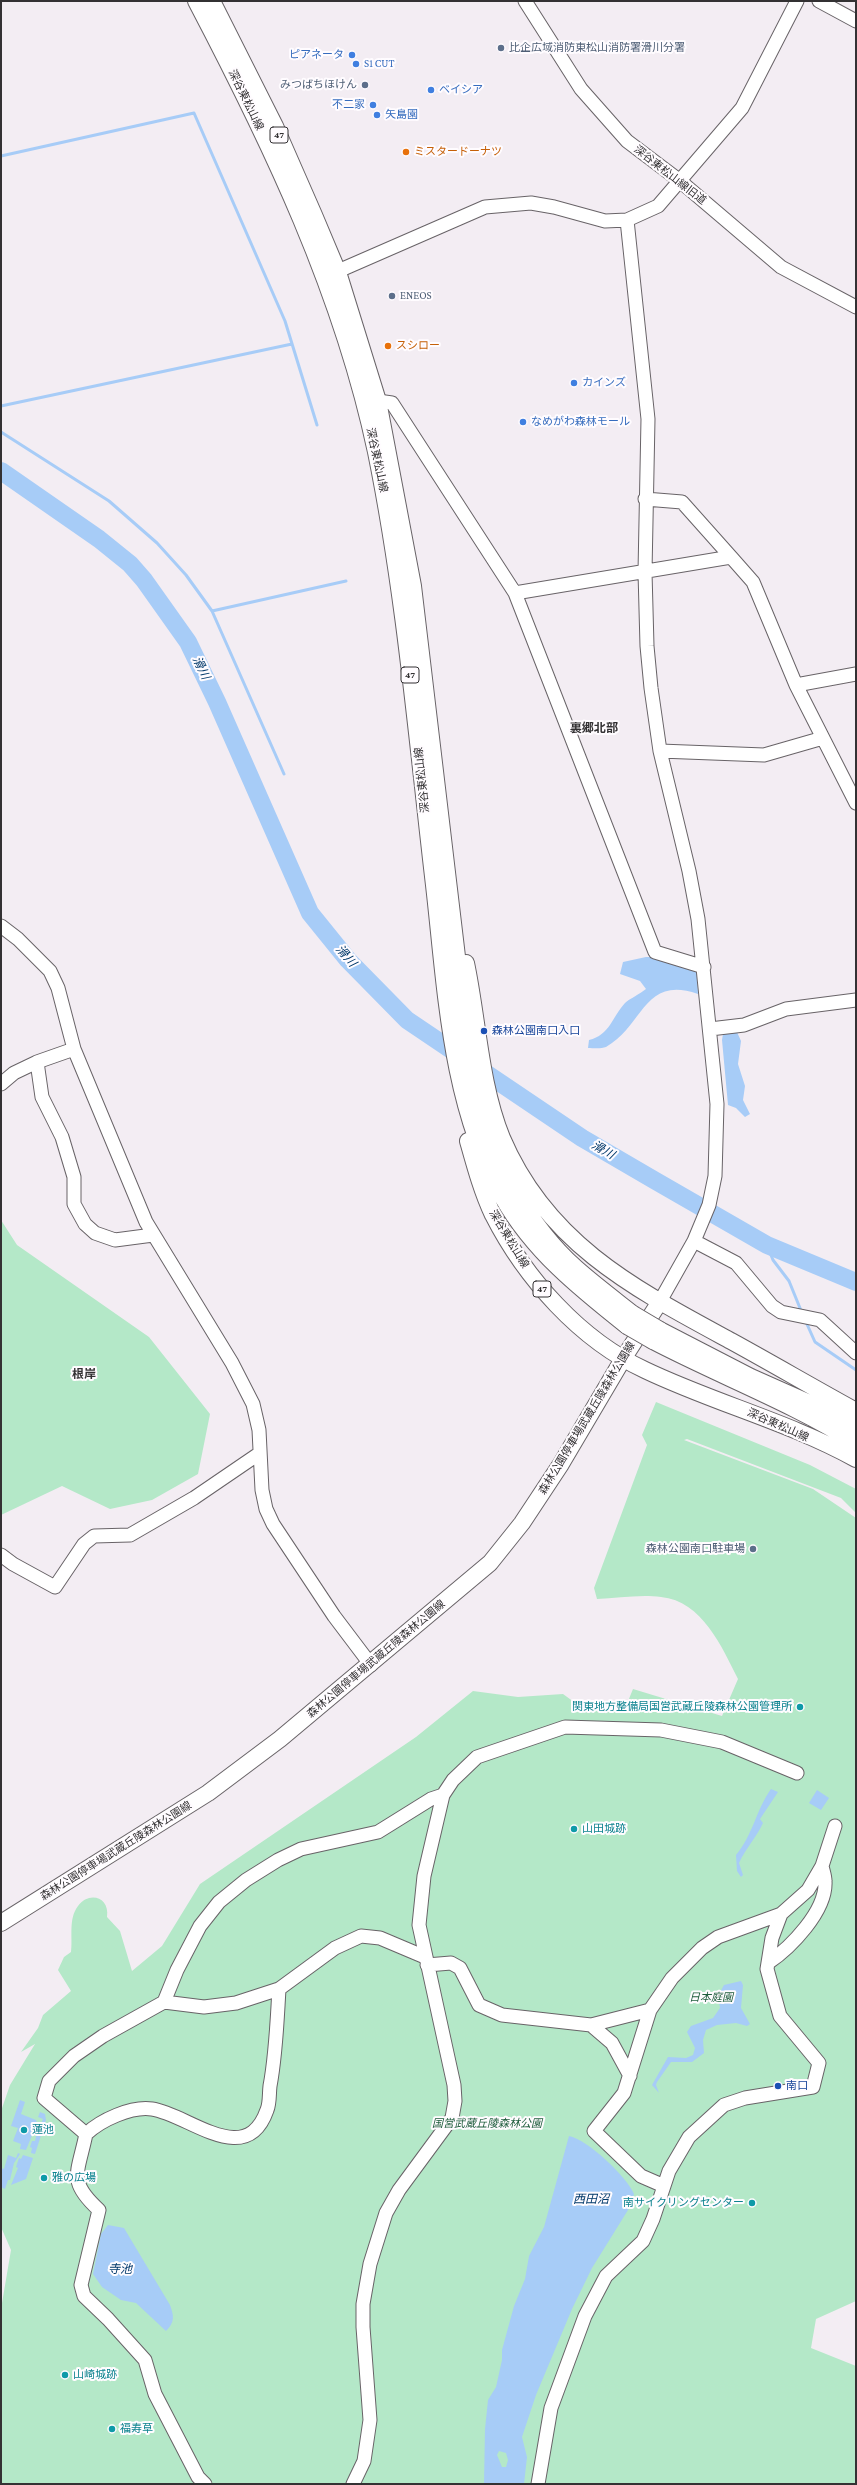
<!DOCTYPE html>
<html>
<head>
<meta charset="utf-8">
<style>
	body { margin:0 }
	#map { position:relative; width:857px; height:2485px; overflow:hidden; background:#f3edf3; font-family:"Crimson Pro",serif }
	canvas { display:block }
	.frame { position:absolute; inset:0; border:2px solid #333133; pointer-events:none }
</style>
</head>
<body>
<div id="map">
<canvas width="857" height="2485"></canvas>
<div class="frame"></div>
</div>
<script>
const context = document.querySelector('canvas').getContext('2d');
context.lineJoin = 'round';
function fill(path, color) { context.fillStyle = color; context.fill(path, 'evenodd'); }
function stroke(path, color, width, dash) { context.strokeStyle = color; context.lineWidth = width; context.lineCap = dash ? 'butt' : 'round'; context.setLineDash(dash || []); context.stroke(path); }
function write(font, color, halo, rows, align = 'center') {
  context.font = font + ' "Crimson Pro","Noto Sans JP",serif'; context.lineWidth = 4; context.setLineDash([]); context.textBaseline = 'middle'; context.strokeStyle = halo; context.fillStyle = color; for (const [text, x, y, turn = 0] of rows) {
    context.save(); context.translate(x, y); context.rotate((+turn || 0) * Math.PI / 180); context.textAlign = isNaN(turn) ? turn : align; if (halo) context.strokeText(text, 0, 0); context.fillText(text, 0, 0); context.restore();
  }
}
fill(new Path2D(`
	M1 1220 17 1245 149 1337 210 1414 198 1474 152 1500 110 1509 62 1486 1 1515Z
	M656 1402 810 1465 856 1489V1513L841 1498 687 1439 684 1440 813 1489 856 1518V2301L816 2319 811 2348 856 2366V2484H1V2309L11 2250 1 2227V2111L10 2085 35 2044 21 2052 38 2028 43 2015 71 1991 58 1970 64 1957 71 1952C73 1938 68 1919 78 1906 89 1891 110 1897 107 1917L120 1931 132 1971 162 1946 200 1884 416 1737 473 1691 518 1697 563 1694 585 1710 624 1711 633 1689 722 1716 738 1679C722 1647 702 1601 661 1597 641 1594 618 1598 597 1599L594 1588 647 1445 642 1435Z`), '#b4e8c8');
fill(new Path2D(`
	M646 957H655L697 970 698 994C643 975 644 1026 606 1047 601 1049 593 1048 588 1048L589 1040C610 1035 612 1017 625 1003 629 999 640 994 646 989L640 981 620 974 623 962Z
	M737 1032 741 1041 738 1064 745 1086 743 1100 750 1114 745 1117 736 1108 728 1105 722 1040 723 1034Z
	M771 1789 778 1792 760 1819 763 1823C756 1838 746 1848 739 1863L743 1875 741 1877 737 1871 736 1855C753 1835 756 1810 771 1789Z
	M817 1790 829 1798 821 1810 809 1803Z
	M741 1981 743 1985 741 2008 750 2024 747 2026 736 2023 717 2025 706 2030 703 2040 704 2053 692 2062H671L657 2082 656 2085 659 2093 652 2085 668 2057 686 2058 693 2055 695 2048 687 2032 691 2026 713 2018 720 2008 718 1996 724 1985Z
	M20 2100 25 2102 21 2114 36 2120 37 2123 26 2150 20 2149 21 2144 13 2141 18 2128 11 2126Z
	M40 2112 45 2114 46 2120 35 2154 31 2153 32 2148 30 2147 32 2141H35L39 2123 41 2124 43 2119 38 2117Z
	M569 2136C587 2139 627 2177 634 2194L628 2210 592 2268 572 2309 536 2395 522 2437 527 2457 524 2484H484L485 2429 488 2400 496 2387 502 2360V2350L514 2306 525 2279 529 2256 544 2227ZM499 2451 506 2453 508 2460 506 2467H502L497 2455Z
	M18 2153 20 2154 14 2163 10 2180H8L5 2189 1 2187V2168L4 2169 8 2155 16 2158Z
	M23 2155 33 2158 26 2179 11 2185 18 2168 16 2167 19 2158 21 2159Z
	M108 2225 124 2228 170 2305C174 2316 175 2322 166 2331L136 2303 121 2300 102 2287 93 2274 101 2234Z`), '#a7ccf7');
stroke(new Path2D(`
	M1 156 194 113 285 321 317 425
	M1 406 292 344
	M1 432 109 501 157 543 186 575 212 611 284 774
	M212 611 346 581
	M767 1245 773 1260 789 1281 802 1313
	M806 1322 815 1342 856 1370`), '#a7ccf7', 3);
stroke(new Path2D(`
	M1 471 99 539 130 564 144 580 188 642 217 702 310 913 348 960 407 1020 582 1138 654 1180 767 1245 856 1282`), '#a7ccf7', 18);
const minor = new Path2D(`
	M525 1 581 89 627 141 680 181 781 267 856 307
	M819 1 856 21
	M627 220 648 419 645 572 647 646 651 688 660 751 689 871 698 919 717 1104 715 1176 709 1205 694 1241 659 1303
	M329 275 485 207 531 203 554 207 605 221 627 220 658 206 742 108 797 1
	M378 401 392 403 515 593 655 952 704 967
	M731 557 753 582 796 685 856 803
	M515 593 731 557 682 502 645 499
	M796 685 856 674
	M660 751 764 755 823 738
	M1 926 18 939 50 971 58 988 74 1049 146 1222 232 1363 253 1404 259 1430 262 1490 266 1509 273 1524 334 1616 371 1665
	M710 1029 744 1025 786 1009 856 1000
	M74 1049 37 1062 42 1097 62 1137 74 1177V1204L85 1224 95 1233 115 1240 153 1235
	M1 1084 14 1073 37 1062
	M694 1241 736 1263 772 1306 781 1312 820 1320 856 1353
	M1 1555 13 1564 55 1587 84 1544 94 1536 130 1535 194 1498 260 1453
	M425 1957 380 1938 361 1936 335 1948 279 1989C277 2022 276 2054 270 2086 269 2094 270 2103 267 2110 246 2170 188 2114 152 2109 131 2106 101 2120 86 2134L44 2098 49 2081 74 2056 103 2036 164 2002 177 1970 200 1926 219 1902 246 1880 278 1860 301 1849 378 1832 431 1799 443 1795
	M768 1963C790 1948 827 1911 825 1881 825 1876 823 1871 822 1866
	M427 1965 451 1963 460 1968 479 2005 502 2015 591 2025 650 2010
	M164 2002 204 2007 236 2003 279 1989
	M591 2025 612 2043 630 2076
	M86 2134C78 2173 67 2181 99 2210L81 2285 84 2296 108 2319 145 2360 155 2394 198 2477 205 2484
	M664 2186 641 2176 594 2131 624 2093 650 2010 672 1978 702 1948 718 1937 781 1914
	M353 2484 364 2461 370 2420 363 2327V2304L370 2264 386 2213 399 2190 452 2118 455 2101 454 2085 419 1925 424 1876 443 1795 453 1780 477 1757 565 1727 661 1730 722 1742 797 1773
	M538 2484 551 2408 585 2316 606 2276 643 2241 653 2219 669 2171 689 2137 724 2105 745 2098 813 2087 819 2063 780 2016 767 1969 772 1938 781 1914 808 1890 822 1866 835 1826`);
const major = new Path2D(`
	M196 1C271 144 342 292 376 452 405 595 417 740 434 885 446 990 450 1104 503 1198 533 1251 579 1288 627 1326
	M212 1 275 126 314 215 338 272 378 401 413 586 465 1024C469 1050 472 1077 479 1102 495 1163 529 1226 576 1268 594 1284 614 1299 633 1314
	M466 963C478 1020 480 1084 502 1138 547 1244 635 1289 731 1341 773 1364 814 1388 856 1411
	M468 1141C475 1166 482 1192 493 1215 525 1278 580 1340 645 1370 714 1403 789 1422 856 1459
	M660 1330 751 1377 823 1409 856 1427
	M653 1341C720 1376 792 1403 856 1443
	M1 1923 208 1793 280 1739 490 1563 522 1523 561 1464 623 1359 659 1303`);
stroke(minor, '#686367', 15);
stroke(major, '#686367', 18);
stroke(minor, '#fff', 13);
stroke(major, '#fff', 16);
const majorBridge = new Path2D(`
	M633 1314 660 1330
	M627 1326 653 1341`);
stroke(majorBridge, '#686367', 18, []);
stroke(majorBridge, '#fff', 16);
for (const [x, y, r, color] of [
	[501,48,4,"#5c6f8a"],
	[352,55,4,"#3f7fe0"],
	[356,64,4,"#3f7fe0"],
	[365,85,4,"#5c6f8a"],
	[431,90,4,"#3f7fe0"],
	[373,105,4,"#3f7fe0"],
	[377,115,4,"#3f7fe0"],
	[406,152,4,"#e8710a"],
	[392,296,4,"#5c6f8a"],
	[388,346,4,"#e8710a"],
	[574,383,4,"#3f7fe0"],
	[523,422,4,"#3f7fe0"],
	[484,1031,4,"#1a4fb4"],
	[753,1549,4,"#5c6f8a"],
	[800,1707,4,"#0f9aa8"],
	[574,1829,4,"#0f9aa8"],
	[778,2086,4,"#1a4fb4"],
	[24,2130,4,"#0f9aa8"],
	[44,2178,4,"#0f9aa8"],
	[752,2203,4,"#0f9aa8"],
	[65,2375,4,"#0f9aa8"],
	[112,2429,4,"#0f9aa8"]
]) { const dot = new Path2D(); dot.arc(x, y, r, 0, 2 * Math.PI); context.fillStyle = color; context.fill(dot); stroke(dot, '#fffcff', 1.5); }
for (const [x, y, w] of [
	[279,135,18],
	[410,675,18],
	[542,1289,18]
]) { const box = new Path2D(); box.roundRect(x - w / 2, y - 8, w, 16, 3); context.fillStyle = '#fffcff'; context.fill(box); stroke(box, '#333133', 1); }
write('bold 10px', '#333133', null, [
	["47",279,135],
	["47",410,675],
	["47",542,1289]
]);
write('11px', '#4e5e75', '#fffcff', [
	["比企広域消防東松山消防署滑川分署",509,48],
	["みつばちほけん",357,85,"right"],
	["ENEOS",400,296],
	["森林公園南口駐車場",745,1549,"right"]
], 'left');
write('11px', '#366cbe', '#fffcff', [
	["ピアネータ",344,55,"right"],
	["S1 CUT",364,64],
	["ベイシア",439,90],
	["不二家",365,105,"right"],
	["矢島園",385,115],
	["カインズ",582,383],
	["なめがわ森林モール",531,422]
], 'left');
write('11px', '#333133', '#fffcff', [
	["深谷東松山線",246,100,64],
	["深谷東松山線旧道",670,175,38],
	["深谷東松山線",377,460,78],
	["深谷東松山線",422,780,-96],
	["深谷東松山線",509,1239,59],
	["森林公園停車場武蔵丘陵森林公園線",587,1418,-59],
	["深谷東松山線",778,1425,24],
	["森林公園停車場武蔵丘陵森林公園線",376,1659,-40],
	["森林公園停車場武蔵丘陵森林公園線",116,1851,-32]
]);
write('11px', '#c56008', '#fffcff', [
	["ミスタードーナツ",414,152],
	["スシロー",396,346]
], 'left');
write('11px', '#164399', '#fffcff', [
	["森林公園南口入口",492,1031],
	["南口",786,2086]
], 'left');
write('11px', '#0d838f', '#fffcff', [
	["関東地方整備局国営武蔵丘陵森林公園管理所",792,1707,"right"],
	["山田城跡",582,1829],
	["蓮池",32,2130],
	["雅の広場",52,2178],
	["南サイクリングセンター",744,2203,"right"],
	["山崎城跡",73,2375],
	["福寿草",120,2429]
], 'left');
write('italic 11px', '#1f5d3d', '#fffcff', [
	["日本庭園",711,1998],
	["国営武蔵丘陵森林公園",487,2124]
]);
write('italic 12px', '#00386a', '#fffcff', [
	["滑川",201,668,64],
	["滑川",346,956,49],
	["滑川",603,1150,30],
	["西田沼",591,2199],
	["寺池",120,2269]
]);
write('bold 12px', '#333133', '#fffcff', [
	["裏郷北部",594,728],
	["根岸",84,1374]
]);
</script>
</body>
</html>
